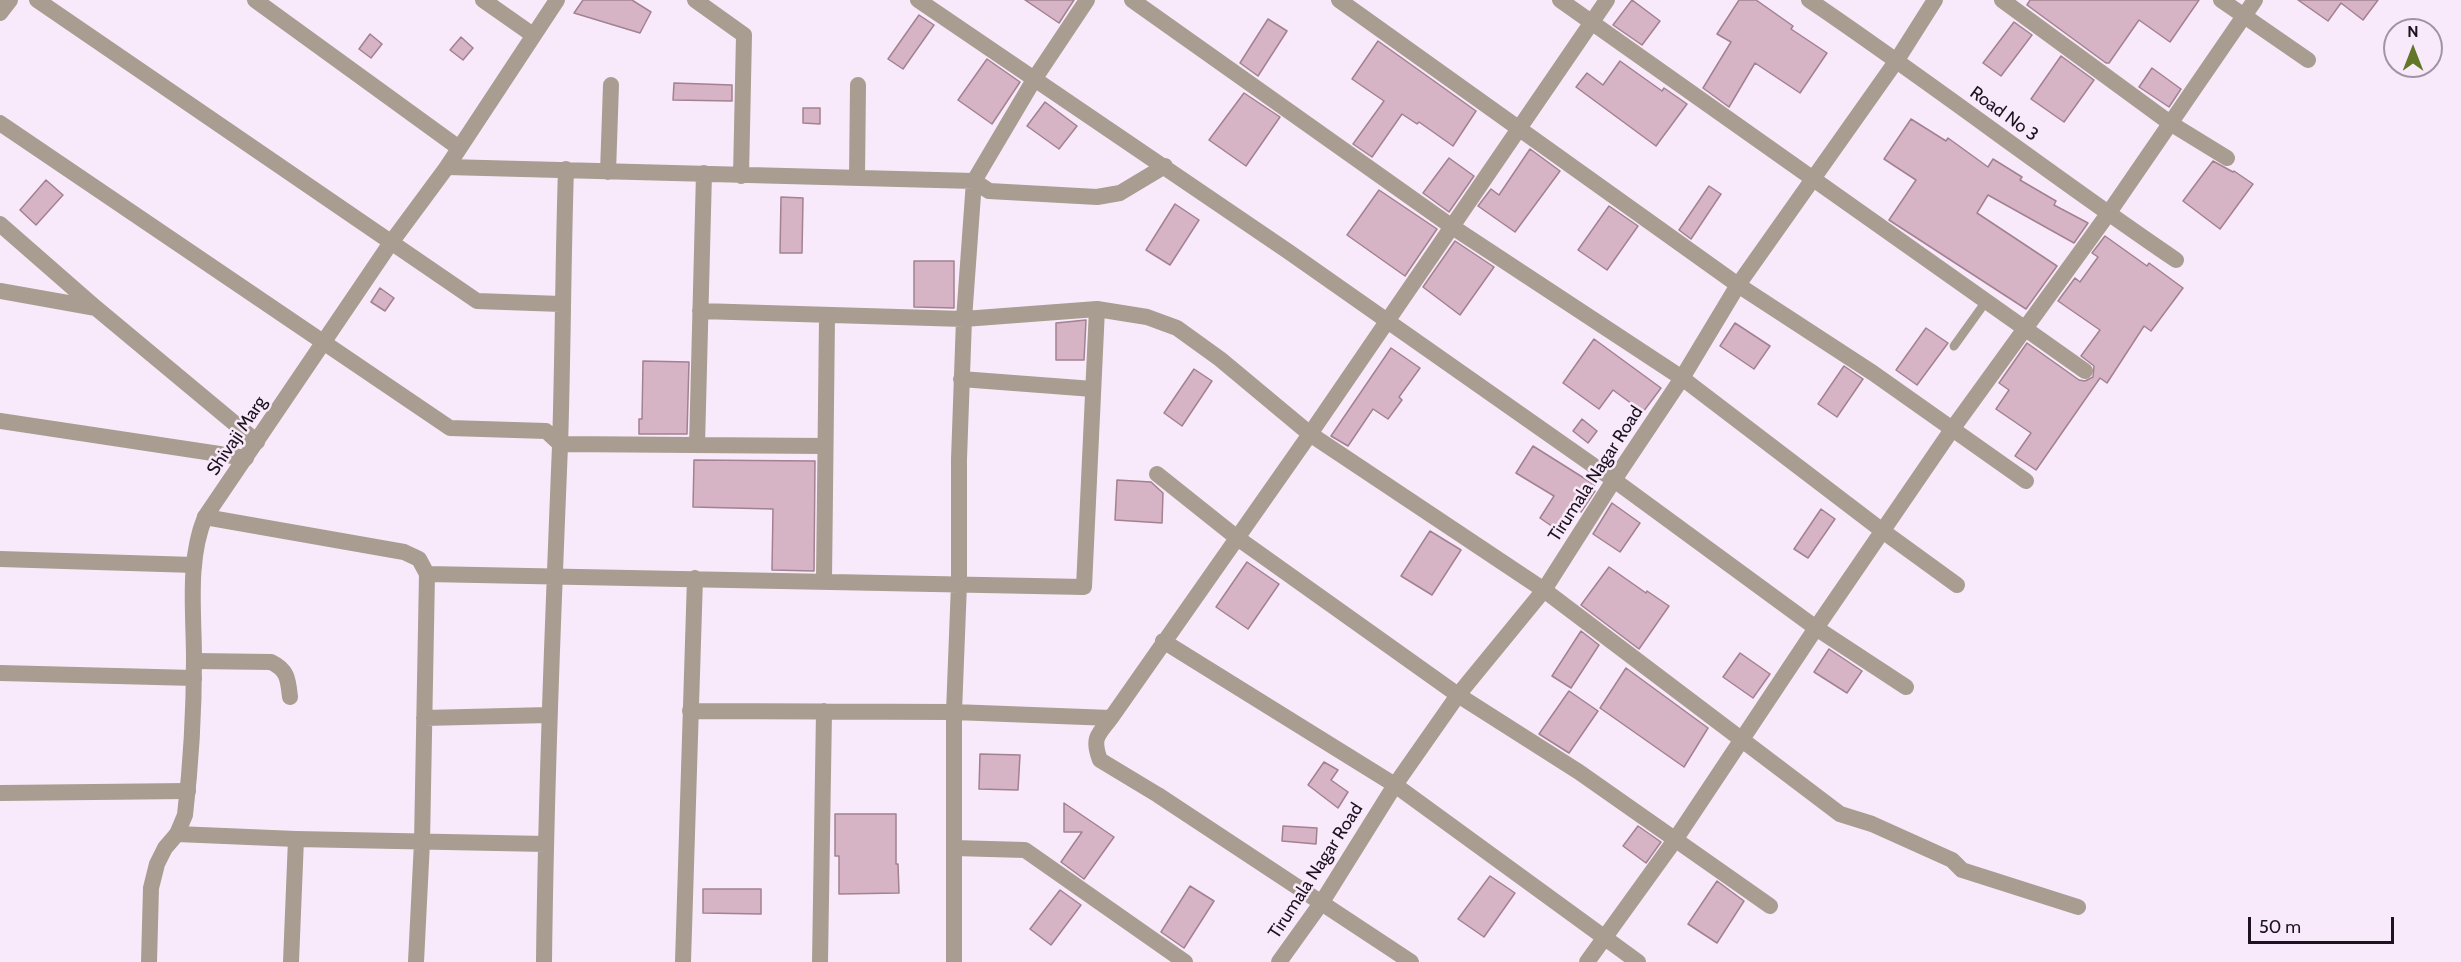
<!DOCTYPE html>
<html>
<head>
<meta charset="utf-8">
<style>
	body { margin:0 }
	#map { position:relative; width:2461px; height:962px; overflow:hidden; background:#f8eafb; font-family:Cabin,sans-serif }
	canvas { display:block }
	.north { position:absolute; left:2383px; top:18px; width:60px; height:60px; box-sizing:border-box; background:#f8eafb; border:2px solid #a094a3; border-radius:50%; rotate:0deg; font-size:16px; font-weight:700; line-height:24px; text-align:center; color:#1c131e }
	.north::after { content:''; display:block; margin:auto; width:21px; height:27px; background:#617627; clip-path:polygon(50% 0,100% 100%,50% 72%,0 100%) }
	.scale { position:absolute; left:2248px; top:917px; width:146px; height:27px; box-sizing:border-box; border:3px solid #1c131e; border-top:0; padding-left:8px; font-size:18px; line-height:21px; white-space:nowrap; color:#1c131e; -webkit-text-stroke:4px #f8eafb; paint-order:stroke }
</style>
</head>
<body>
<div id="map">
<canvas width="2461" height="962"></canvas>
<div class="north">N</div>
<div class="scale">50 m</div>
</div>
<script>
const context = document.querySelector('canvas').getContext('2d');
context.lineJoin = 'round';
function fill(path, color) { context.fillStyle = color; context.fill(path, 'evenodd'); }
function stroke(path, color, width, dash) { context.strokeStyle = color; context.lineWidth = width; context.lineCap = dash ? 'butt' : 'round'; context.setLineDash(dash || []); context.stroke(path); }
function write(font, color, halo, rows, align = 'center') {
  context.font = font + ' Cabin,sans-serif'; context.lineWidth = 5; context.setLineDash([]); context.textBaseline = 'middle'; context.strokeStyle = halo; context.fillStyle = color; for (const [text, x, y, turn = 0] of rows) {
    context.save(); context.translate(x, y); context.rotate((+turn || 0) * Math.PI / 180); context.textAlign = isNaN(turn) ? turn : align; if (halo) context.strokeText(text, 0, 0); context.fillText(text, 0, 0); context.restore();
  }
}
const building = new Path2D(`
	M583 0H632L651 12 640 33 574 13Z
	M1025 0H1074L1059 23Z
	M1632 0 1660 21 1642 45 1613 25Z
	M1739 0H1756L1793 26 1791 29 1827 53 1800 93 1755 63 1729 107 1703 88 1731 42 1717 34Z
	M2030 0H2199L2170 42 2139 20 2109 63H2106L2027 5Z
	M2298 0H2378L2363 20 2341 3 2328 21Z
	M919 15 934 25 903 69 888 59Z
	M1268 19 1287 31 1258 76 1240 63Z
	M2014 22 2032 35 2001 76 1983 63Z
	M370 34 382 44 371 58 359 49Z
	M461 37 473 48 463 60 450 50Z
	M1378 41 1476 111 1453 146 1419 122 1417 124 1402 114 1372 157 1353 144 1384 101 1352 79Z
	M2061 56 2094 80 2064 122 2031 99Z
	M987 59 1020 82 992 124 958 100Z
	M1620 61 1662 91 1664 88 1687 104 1656 146 1576 87 1587 73 1603 85Z
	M2152 68 2181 89 2169 107 2139 87Z
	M674 83 732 85V101L673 100Z
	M1244 93 1280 117 1246 166 1209 140Z
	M1045 102 1077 126 1059 149 1027 126Z
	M803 108H820V124L803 123Z
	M1911 119 1946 141 1948 138 1988 167 1993 159 2022 177 2020 180 2056 201 2054 205 2088 223 2074 243 1988 195 1977 213 2057 266 2026 309 1889 220 1916 180 1884 159Z
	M1530 149 1560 171 1515 232 1478 206 1491 189 1499 195Z
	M1449 158 1474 176 1449 212 1423 193Z
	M2213 161 2233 172 2234 171 2253 184 2220 229 2183 201Z
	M46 180 63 195 36 225 20 210Z
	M1709 186 1721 194 1691 239 1679 230Z
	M1379 190 1437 229 1405 276 1347 235Z
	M781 197 803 198 802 253H780Z
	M1175 204 1199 220 1170 265 1146 250Z
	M1609 206 1638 226 1607 270 1578 250Z
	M2105 236 2147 266 2149 263 2183 288 2151 331 2144 326 2107 383 2100 378 2036 470 2015 456 2031 433 1996 409 2009 390 1999 383 2027 343 2079 380 2085 381 2093 377 2094 366 2081 356 2100 330 2058 301 2075 278 2080 282 2098 257 2092 253Z
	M1455 241 1494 267 1460 315 1423 287Z
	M914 261H954V308L914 307Z
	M380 288 394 298 385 311 371 302Z
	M1086 320 1084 360H1056V323Z
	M1735 323 1770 346 1754 369 1720 346Z
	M1926 328 1948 343 1917 385 1896 370Z
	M1594 339 1661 388 1643 412 1613 390 1599 409 1563 383Z
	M1391 348 1420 368 1399 397 1402 400 1388 419 1373 409 1348 446 1331 436Z
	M643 361 689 362 687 434H639V419H642Z
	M1844 366 1863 379 1837 417 1818 404Z
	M1194 369 1212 381 1182 426 1164 413Z
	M1582 419 1597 431 1588 443 1573 431Z
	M1533 446 1595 485 1592 489 1595 491 1581 512 1571 505 1556 529 1540 518 1554 496 1516 473Z
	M694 460 815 461 814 571 772 570 773 509 693 507Z
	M1117 480 1151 482 1163 493 1162 523 1115 520Z
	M1612 503 1640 523 1620 552 1593 534Z
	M1821 509 1835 519 1808 558 1794 549Z
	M1430 531 1461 550 1432 595 1401 576Z
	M1247 562 1279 584 1248 629 1216 607Z
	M1609 567 1646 593 1647 591 1669 606 1639 649 1581 605Z
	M1581 631 1599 645 1571 688 1552 676Z
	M1829 649 1862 671 1847 693 1814 672Z
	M1740 653 1770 674 1753 698 1723 677Z
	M1626 668 1708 728 1684 767 1600 708Z
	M1569 691 1598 711 1569 753 1539 734Z
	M980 754 1020 755 1018 790 979 789Z
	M1324 762 1338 770 1331 780 1348 792 1338 808 1308 785Z
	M1064 803 1114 837 1084 879 1061 862 1082 832H1064Z
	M835 814H896V864H898L899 893 839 894V856H835Z
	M1283 826 1317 828 1316 844 1282 841Z
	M1638 826 1661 842 1646 863 1623 846Z
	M1490 876 1515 893 1484 937 1458 919Z
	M1717 881 1744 901 1717 943 1688 924Z
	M1190 886 1214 901 1184 948 1161 932Z
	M703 889H761V914L703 913Z
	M1060 890 1081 905 1051 945 1030 929Z`);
fill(building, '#d7b4c5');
stroke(building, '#a28191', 1.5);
stroke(new Path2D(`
	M1954 346 1987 300`), '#a89d90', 9);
stroke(new Path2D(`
	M37 0 477 301 561 304
	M255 0 459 148
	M483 0 533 35
	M695 0 744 35 741 176
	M918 0 1289 252 1614 480 1816 628 1906 687
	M1132 0 1451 226 1682 378 1884 532 1957 585
	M1339 0 1738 285 1873 373 2026 481
	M1560 0 2085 371
	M1809 0C1933 84 2052 176 2176 260
	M2002 0 2170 123 2227 158
	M2221 0 2308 60
	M0 13 10 0
	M0 123 450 428 546 431 560 444 825 446
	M447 167 974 181 989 191 1097 197 1120 193 1165 166
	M608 172 611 85
	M857 178 858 85
	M0 224 96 308 257 442
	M0 291 96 308
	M1097 309 1147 317 1177 328 1220 359 1310 434 1544 590 1840 814 1872 824 1952 860 1962 870 2078 907
	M961 379 1093 389
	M0 421 246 458
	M697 445 704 173
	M1157 474 1236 537 1458 695 1579 772 1770 906
	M205 517 404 552 419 559 427 574 1084 587 1097 309 964 319 700 311
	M0 559 194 565
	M824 580 827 317
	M1163 641 1395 785 1638 962
	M194 661 271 662C288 670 288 680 290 697
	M0 673 194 678
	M690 711 954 712 1111 718C1097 735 1092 739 1100 760L1158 795 1411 962
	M424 718 549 715
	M1111 718 1310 434 1607 0
	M0 793 188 791
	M177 834 296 839 546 844
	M954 848 1025 850 1185 962
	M291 962 296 839
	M416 962 422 842 427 574
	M544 962C546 790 553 618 560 446 563 353 563 261 566 169
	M683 962 695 578
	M820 962 824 711
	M954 962V712L959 584V459L964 319 974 181 1035 78 1087 0
	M1587 962 1675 840 1816 628 1953 428 2108 214 2255 0`), '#a89d90', 16);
stroke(new Path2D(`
	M149 962 151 888 157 864 165 848 177 834 185 815C191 764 194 711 194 659 194 612 187 561 205 517L390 244 447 167 557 0
	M1279 962 1322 902 1395 785 1458 695 1544 590 1614 480 1682 378 1738 285 1897 60 1935 0`), '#a89d90', 16);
write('18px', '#1c131e', '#f8eafb', [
	["Road No 3",2004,114,36],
	["Shivaji Marg",237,436,-56],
	["Tirumala Nagar Road",1596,474,-57],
	["Tirumala Nagar Road",1316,871,-57]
]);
</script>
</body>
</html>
